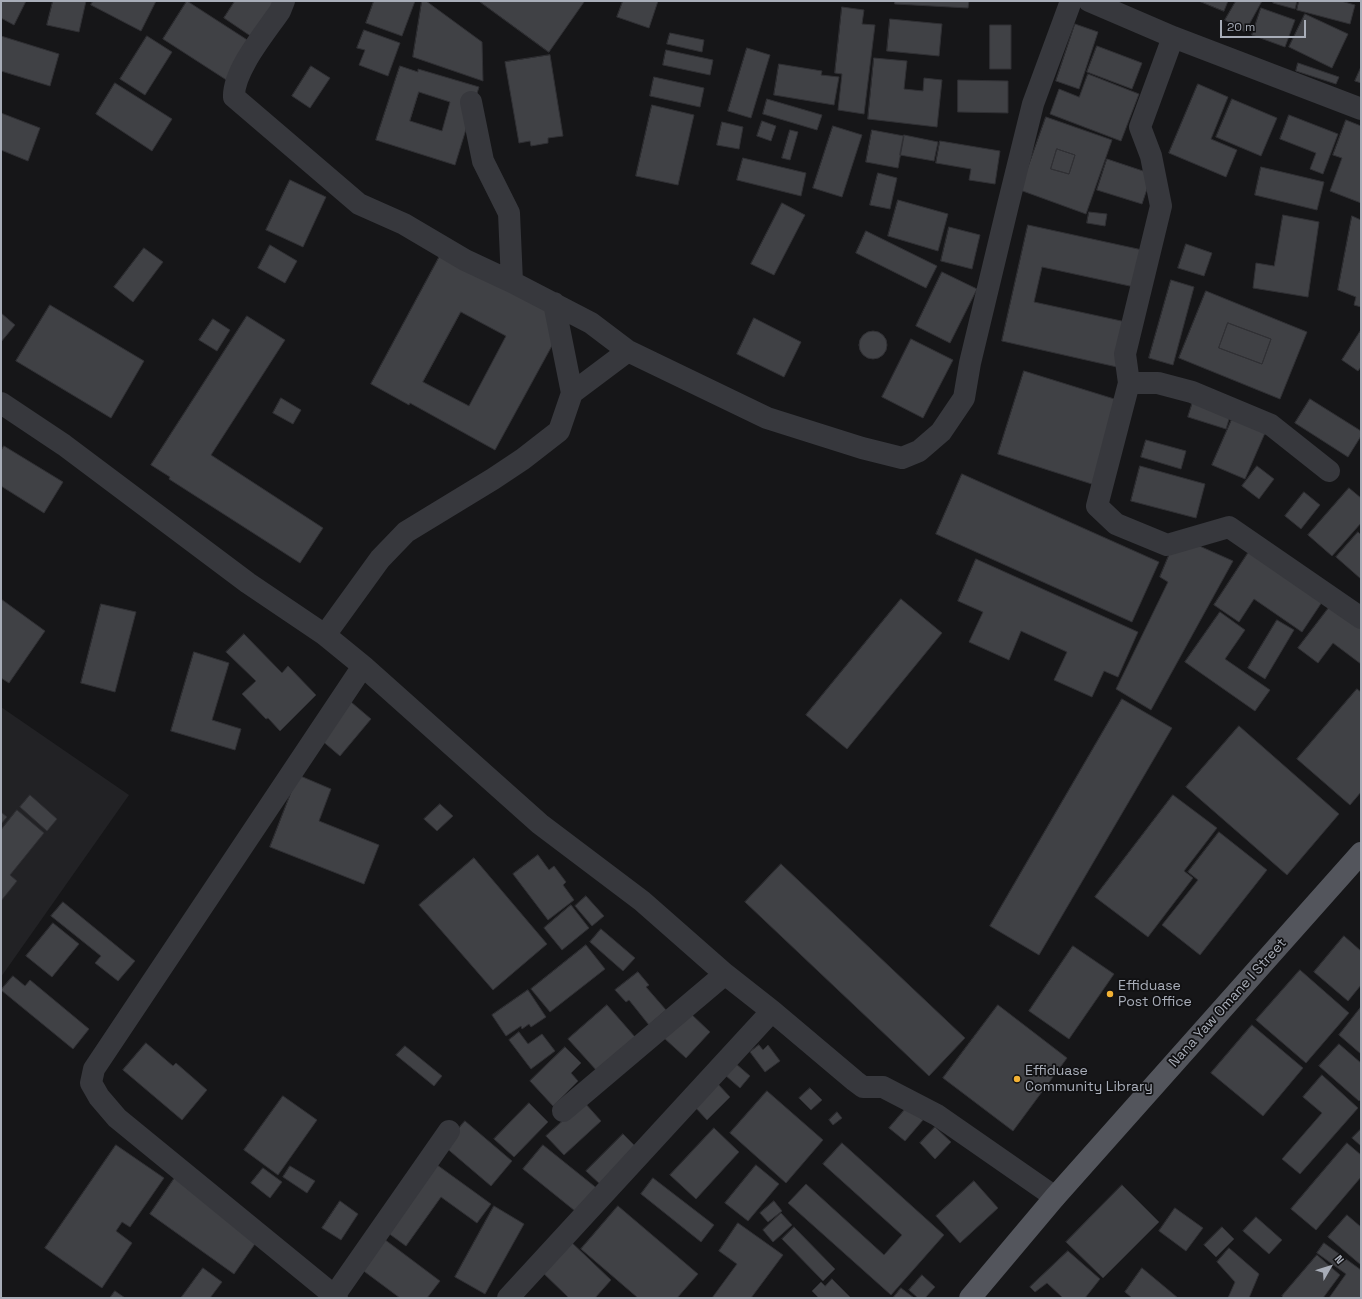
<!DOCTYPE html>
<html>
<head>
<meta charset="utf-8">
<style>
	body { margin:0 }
	#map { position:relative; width:1362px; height:1299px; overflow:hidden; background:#161618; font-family:"Space Grotesk",sans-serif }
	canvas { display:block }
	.frame { position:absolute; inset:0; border:2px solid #a8adb8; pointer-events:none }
	.north { position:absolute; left:1310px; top:1247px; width:40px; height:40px; -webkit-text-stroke:3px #111113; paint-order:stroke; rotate:51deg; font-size:11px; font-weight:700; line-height:16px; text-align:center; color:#a8adb8 }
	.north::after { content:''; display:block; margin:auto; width:14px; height:18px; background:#a8adb8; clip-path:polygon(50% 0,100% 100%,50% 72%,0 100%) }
	.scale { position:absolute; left:1220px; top:20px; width:86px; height:18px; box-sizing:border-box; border:2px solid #a8adb8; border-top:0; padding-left:5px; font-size:12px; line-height:14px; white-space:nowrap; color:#a8adb8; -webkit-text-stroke:3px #111113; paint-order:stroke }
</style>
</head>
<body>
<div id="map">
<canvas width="1362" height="1299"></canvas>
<div class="frame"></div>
<div class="north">N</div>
<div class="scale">20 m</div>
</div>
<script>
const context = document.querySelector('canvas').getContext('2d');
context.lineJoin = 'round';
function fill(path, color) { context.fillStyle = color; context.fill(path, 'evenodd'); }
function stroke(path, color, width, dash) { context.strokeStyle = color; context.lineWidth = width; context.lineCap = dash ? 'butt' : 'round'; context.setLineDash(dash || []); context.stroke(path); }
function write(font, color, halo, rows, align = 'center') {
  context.font = font + ' "Space Grotesk",sans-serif'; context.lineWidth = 3.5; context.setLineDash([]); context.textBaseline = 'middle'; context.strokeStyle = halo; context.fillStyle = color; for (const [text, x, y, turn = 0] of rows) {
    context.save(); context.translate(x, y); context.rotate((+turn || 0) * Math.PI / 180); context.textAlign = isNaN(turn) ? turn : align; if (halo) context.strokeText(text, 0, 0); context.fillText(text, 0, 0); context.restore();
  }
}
fill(new Path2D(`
	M1 707 129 795 1 977Z`), '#222225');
const building = new Path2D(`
	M1 1H26L14 25 1 18Z
	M53 1H86L79 32 47 25Z
	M93 1H156L141 31 91 5Z
	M187 1 252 43 228 81 163 39Z
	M235 1H277L252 37 224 18Z
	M374 1H415L402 36 366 23Z
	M422 1H426L482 42 483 81 413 57Z
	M479 1H584V2L549 52Z
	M623 1H658L649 28 617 17Z
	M895 1H969L968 8 895 4Z
	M1199 1H1228L1224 11Z
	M1236 1H1262L1245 32 1225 20Z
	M1274 1H1297L1295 9 1273 3Z
	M1299 1H1341L1355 5 1350 24 1297 10Z
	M842 7 864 10 862 24 875 25 864 114 838 110 842 74 835 73Z
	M1261 8 1295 20 1285 47 1252 35Z
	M1305 14 1348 34 1332 68 1289 47Z
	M890 19 942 24 939 56 887 51Z
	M1075 24 1098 32 1079 89 1056 81Z
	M990 25H1011V69H990Z
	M364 30 400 43 388 76 359 65 365 50 357 48Z
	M670 33 704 40 702 52 667 44Z
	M1 36 59 54 50 86 1 71Z
	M147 36 172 52 145 95 120 79Z
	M1097 46 1142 63 1132 89 1087 72Z
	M747 48 770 55 751 118 728 111Z
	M666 50 713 60 710 75 663 65Z
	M550 55 563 136 548 138V143L531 146 530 141 519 143 505 62Z
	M874 58 907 61 904 89 923 91 924 78 942 80 937 127 868 119Z
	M1298 63 1339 77 1336 84 1296 71Z
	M779 64 822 71 821 75 839 77 834 105 774 95Z
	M311 66 330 78 310 108 292 96Z
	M400 66 418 72V69L479 87 455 165 376 140ZM419 92 450 102 442 131 410 121Z
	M1361 67V83L1355 81Z
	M1088 74 1139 94 1121 141 1050 114 1059 89 1079 97Z
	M654 77 704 88 700 107 650 96Z
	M958 80 1008 81V113L958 112Z
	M115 83 172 119 152 151 96 114Z
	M1198 84 1228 97 1211 139 1237 150 1226 177 1169 153Z
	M767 99 822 115 817 130 763 114Z
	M1232 99 1277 118 1261 156 1216 137Z
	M652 105 694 115 678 185 636 176Z
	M1 113 40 128 28 161 1 150Z
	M1289 115 1338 134 1323 174 1310 169 1316 153 1280 139Z
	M1046 117 1112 140 1086 214 1020 190ZM1057 149 1075 155 1069 174 1051 169Z
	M1346 120 1361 126V203L1330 191 1342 158 1333 155Z
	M762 121 776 126 771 141 757 136Z
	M722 122 743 127 739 149 717 145Z
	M833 126 862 135 842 197 813 188Z
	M790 130 798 132 790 160 782 158Z
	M872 130 904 136 898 168 866 162Z
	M904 135 938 142 934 161 900 155Z
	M940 141 1000 151 995 184 969 180 971 169 936 163Z
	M1057 149 1075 155 1069 174 1051 169Z
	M743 158 806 173 801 196 737 180Z
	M1107 159 1152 174 1142 204 1097 190Z
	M1261 167 1324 182 1317 210 1255 195Z
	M878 173 897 178 890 209 870 205Z
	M290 180 326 197 303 247 266 230Z
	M898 200 948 214 938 251 888 236Z
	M782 203 805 215 774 275 751 264Z
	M1089 212 1107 214 1105 226 1087 223Z
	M1283 215 1319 222 1308 297 1253 288 1256 263 1274 266Z
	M1352 216 1361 220V307L1354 305 1356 297 1338 290Z
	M1028 225 1147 251 1139 288 1042 267 1034 302 1126 322 1117 367 1002 341Z
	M949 227 980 235 972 269 941 261Z
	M866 231 937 266 926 288 856 253Z
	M1186 244 1212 253 1204 276 1178 268Z
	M270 245 297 261 285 283 258 268Z
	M144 248 163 262 133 302 114 287Z
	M442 252 566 320 495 450 410 403 409 405 371 384ZM461 312 506 336 469 406 423 382Z
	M942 272 977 289 950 343 916 326Z
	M1171 280 1194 287 1173 365 1149 358Z
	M1206 291 1307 332 1280 399 1179 358ZM1228 323 1271 339 1262 364 1219 348Z
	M50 305 144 361 111 418 16 361Z
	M1 313 15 325 1 342Z
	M247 316 285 340 211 455 323 528 300 563 169 479 170 477 151 465Z
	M754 318 801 342 784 377 737 354Z
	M213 319 230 330 217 351 199 340Z
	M1228 323 1271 339 1262 364 1219 348Z
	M1361 330V367L1358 371 1342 360Z
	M859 345a14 14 0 1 1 28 0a14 14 0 1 1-28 0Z
	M911 339 953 360 923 418 882 397Z
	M1024 371 1124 402 1098 486 998 454Z
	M281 398 301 410 293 424 273 413Z
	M1194 398 1230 416 1226 429 1188 417Z
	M1310 399 1361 431V436L1348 457 1295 423Z
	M1232 419 1265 433 1245 479 1212 465Z
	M1146 440 1186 451 1181 469 1141 457Z
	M4 446 63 482 44 513 1 486V451Z
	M1140 466 1205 484 1196 518 1131 501Z
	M1257 466 1274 479 1259 499 1242 486Z
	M962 474 1159 562 1132 622 936 534Z
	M1349 488 1361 498V523L1332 556 1308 535Z
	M1304 492 1320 505 1301 529 1285 516Z
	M1358 532 1361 535V579L1336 557Z
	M1177 536 1233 561 1151 710 1116 689 1168 582 1160 577Z
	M1252 547 1326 596 1302 632 1254 599 1239 622 1214 605Z
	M976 559 1138 632 1118 677 1104 671 1092 697 1054 680 1067 652 1021 631 1009 660 969 642 983 612 958 601Z
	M1 599 45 631 9 683 1 678Z
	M901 599 942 633 847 749 806 715Z
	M1334 601 1361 621V664L1333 643 1318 663 1298 648Z
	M101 604 136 612 115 692 81 683Z
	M1220 612 1245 630 1225 659 1270 690 1255 711 1185 662Z
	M1277 620 1294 630 1265 679 1248 668Z
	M244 634 282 673 288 666 316 695 280 731 268 718 266 719 242 694 256 681 226 652Z
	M194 652 229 663 212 720 241 729 235 750 171 731Z
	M1357 689 1361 692V792L1350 805 1297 759Z
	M1122 699 1172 728 1039 955 990 926Z
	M351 702 371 719 340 756 320 739Z
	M1239 726 1339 814 1287 875 1186 787Z
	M298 775 331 789 319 821 379 845 364 884 270 847Z
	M30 795 57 819 47 831 20 807Z
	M1173 795 1217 828 1184 871 1193 878 1148 937 1095 897Z
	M440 804 453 816 437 831 424 819Z
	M17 810 44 833 10 875 17 881 1 901V830Z
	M1 812 7 817 1 824Z
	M1219 832 1267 870 1200 955 1162 925 1198 880 1188 872Z
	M538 855 549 870 554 866 566 882 563 885 574 900 548 920 513 874Z
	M474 858 547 944 493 990 419 905Z
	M781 864 965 1038 929 1076 745 902Z
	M586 896 604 916 592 926 575 906Z
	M63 902 135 961 118 981 95 963 101 956 51 916Z
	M571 905 589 928 562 950 544 928Z
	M53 923 79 944 52 977 26 956Z
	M601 929 635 958 623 971 590 942Z
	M1344 936 1361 951V985L1348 1001 1314 972Z
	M586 945 605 969 550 1012 531 989Z
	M1073 946 1114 974 1069 1039 1029 1011Z
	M1300 970 1349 1013 1306 1063 1256 1020Z
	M638 972 649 985 646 987 666 1010 649 1025 629 1000 626 1002 615 990Z
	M13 976 25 986 30 980 89 1029 73 1049 1 990Z
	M528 990 546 1017 531 1027 529 1024 522 1029 521 1026 506 1036 492 1015Z
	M607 1005 635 1037 597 1071 568 1039Z
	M998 1005 1067 1058 1013 1131 943 1078Z
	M1361 1007V1054L1339 1035Z
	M689 1012 710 1032 686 1058 664 1038Z
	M1252 1025 1303 1068 1263 1116 1211 1073Z
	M519 1032 528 1044 542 1034 555 1051 531 1069 509 1040Z
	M146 1043 173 1066 176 1063 207 1090 182 1120 123 1070Z
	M1339 1044 1361 1063V1099L1359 1101 1319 1066Z
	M759 1045 763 1050 768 1045 780 1061 765 1072 750 1052Z
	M405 1046 442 1076 434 1086 396 1055Z
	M565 1047 581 1063 571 1073 578 1081 553 1106 530 1081Z
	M735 1063 750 1076 740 1088 725 1075Z
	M1322 1075 1358 1108 1300 1174 1282 1159 1322 1113 1303 1097Z
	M717 1083 730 1097 707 1120 694 1106Z
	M810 1088 822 1100 811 1110 799 1098Z
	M767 1091 823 1140 786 1183 730 1133Z
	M283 1096 317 1120 278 1175 244 1150Z
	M584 1102 601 1121 564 1155 546 1136Z
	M529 1103 548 1122 514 1157 494 1139Z
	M907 1107 923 1120 905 1141 889 1128Z
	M837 1112 842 1118 833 1125 829 1120Z
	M465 1121 512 1161 491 1186 444 1146Z
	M935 1127 951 1142 935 1159 920 1143Z
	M714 1128 739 1152 696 1199 670 1175Z
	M1361 1129V1146L1352 1138Z
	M623 1134 639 1150 602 1186 586 1171Z
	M842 1143 944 1235 891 1295 788 1203 806 1184 884 1255 902 1235 823 1164Z
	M1347 1143 1361 1155V1177L1316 1230 1291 1209Z
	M116 1145 164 1178 130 1227 122 1222 116 1231 132 1243 102 1288 45 1248Z
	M543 1145 599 1190 580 1215 523 1169Z
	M433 1162 491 1204 477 1223 441 1197 406 1246 384 1230Z
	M756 1165 779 1184 748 1221 725 1203Z
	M290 1166 315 1181 307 1193 283 1177Z
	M263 1168 282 1182 270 1198 251 1183Z
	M176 1176 257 1241 234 1274 150 1214Z
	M653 1178 714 1225 701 1242 641 1194Z
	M974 1181 998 1208 960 1243 936 1216Z
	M1122 1185 1159 1222 1103 1278 1066 1242Z
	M340 1201 358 1214 341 1240 322 1228Z
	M774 1201 782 1211 768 1222 760 1213Z
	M494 1206 524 1224 485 1294 455 1277Z
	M618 1206 698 1274 677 1298H638L581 1249Z
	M1175 1208 1203 1228 1186 1251 1159 1231Z
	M781 1213 792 1225 773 1242 763 1230Z
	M1347 1215 1361 1227V1265L1328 1237Z
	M1256 1217 1282 1240 1269 1254 1243 1231Z
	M738 1223 783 1255 751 1298H712L737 1264 719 1251Z
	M794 1227 835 1269 823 1281 782 1239Z
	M1222 1227 1234 1239 1216 1257 1204 1245Z
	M384 1239 440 1281 427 1298H400L361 1269Z
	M568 1239 611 1280 595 1298H569L539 1269Z
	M1324 1243 1361 1270V1298H1329L1346 1274 1317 1253Z
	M1229 1248 1259 1274 1249 1298H1228L1235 1282 1217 1262Z
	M1068 1251 1100 1279 1085 1298H1063L1047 1283 1035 1292 1030 1287Z
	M1317 1255 1340 1275 1323 1298H1284L1282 1296Z
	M203 1268 222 1282 210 1298H181Z
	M1142 1268 1178 1298H1132L1125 1292Z
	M922 1275 935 1287 925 1298H918L909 1290Z
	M832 1279 851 1298H819L812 1291 821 1282 825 1286Z
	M901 1288 914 1298H893Z
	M115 1291 125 1298H110Z`);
fill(building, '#404145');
stroke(building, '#303034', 1);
stroke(new Path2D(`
	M284 1 280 11C265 33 233 71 234 97L359 204 404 224 465 260 512 282 591 323 628 351 767 418 862 448 902 458 919 451 941 432 964 398 970 363 1008 205 1033 104 1071 1
	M1089 1 1173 37 1361 109
	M1173 37 1140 127 1151 156 1161 206 1125 354 1129 383 1097 506 1116 524 1167 545 1229 527 1361 618
	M471 102 483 161 509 213 512 282
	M1129 383H1158L1192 392 1271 425 1329 471
	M572 393 628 351
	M1 403 64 445 248 583 325 635 363 666 540 824 642 901 725 974 772 1011 855 1081 863 1087H883L937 1115 1055 1197
	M325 635 380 559 406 532 493 479 523 459 559 431 572 393 554 303
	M563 1111 725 974
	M334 1298V1296L449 1131
	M337 1298 117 1118 99 1097 91 1083 94 1069 363 666
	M508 1298 772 1011`), '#37383d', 22);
stroke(new Path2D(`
	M970 1298 1055 1197 1361 853`), '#53555c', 22);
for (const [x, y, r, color] of [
	[1110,994,4,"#f2b134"],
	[1017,1079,4,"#f2b134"]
]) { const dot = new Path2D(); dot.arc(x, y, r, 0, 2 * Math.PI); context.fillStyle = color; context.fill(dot); stroke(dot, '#111113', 1.5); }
write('14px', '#a8adb8', '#111113', [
	["Effiduase",1118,986],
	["Post Office",1118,1002],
	["Effiduase",1025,1071],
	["Community Library",1025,1087]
], 'left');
write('14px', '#a8adb8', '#111113', [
	["Nana Yaw Omane I Street",1228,1003,-48]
]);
</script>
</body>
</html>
